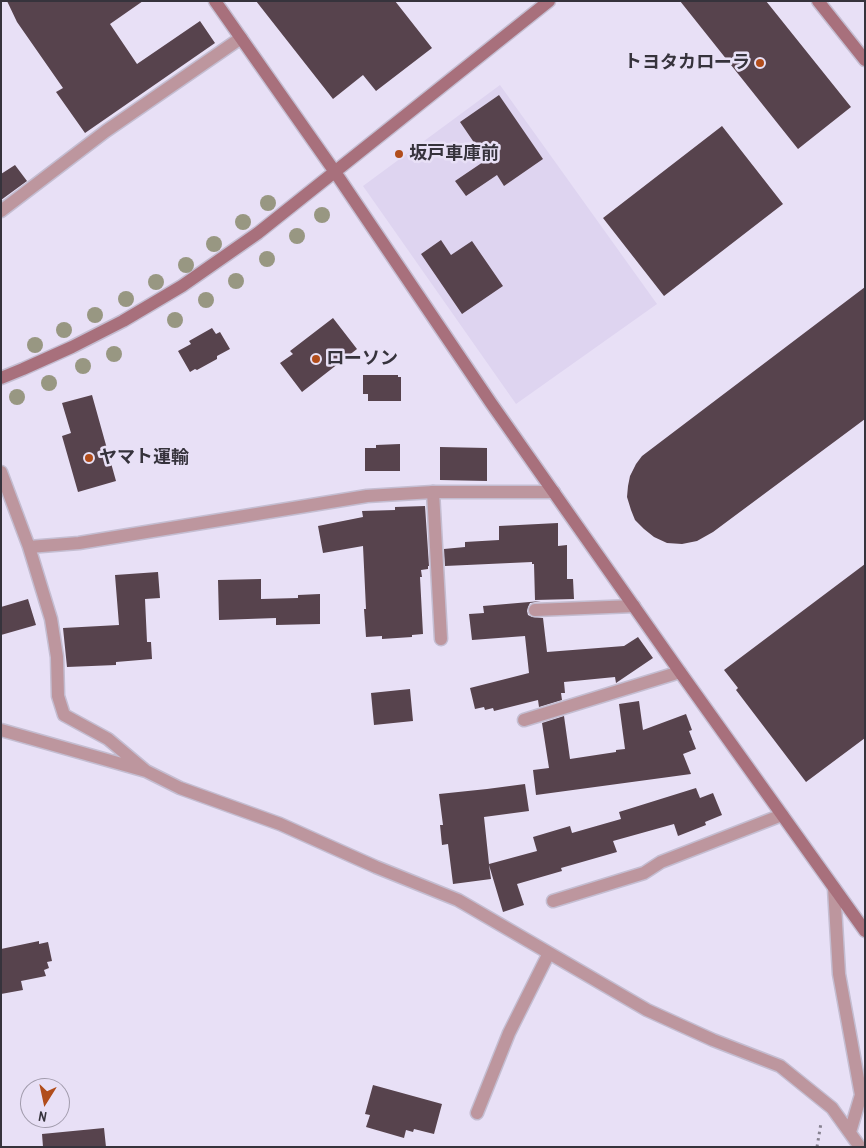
<!DOCTYPE html>
<html>
<head>
<meta charset="utf-8">
<style>
	body { margin:0 }
	#map { position:relative; width:866px; height:1148px; overflow:hidden; background:#e8e0f6; font-family:"Archivo Narrow",sans-serif }
	canvas { display:block }
	.frame { position:absolute; inset:0; border:2px solid #36333c; pointer-events:none }
	.north { position:absolute; left:20px; top:1078px; width:50px; height:50px; box-sizing:border-box; background:#e8e0f6; border:1px solid #a19bac; border-radius:50%; rotate:190deg; font-size:14px; font-weight:700; line-height:20px; text-align:center; color:#36333c }
	.north::after { content:''; display:block; margin:auto; width:18px; height:22px; background:#b14d1b; clip-path:polygon(50% 0,100% 100%,50% 72%,0 100%) }
</style>
</head>
<body>
<div id="map">
<canvas width="866" height="1148"></canvas>
<div class="frame"></div>
<div class="north">N</div>
</div>
<script>
const context = document.querySelector('canvas').getContext('2d');
context.lineJoin = 'round';
function fill(path, color) { context.fillStyle = color; context.fill(path, 'evenodd'); }
function stroke(path, color, width, dash) { context.strokeStyle = color; context.lineWidth = width; context.lineCap = dash ? 'butt' : 'round'; context.setLineDash(dash || []); context.stroke(path); }
function write(font, color, halo, rows, align = 'center') {
  context.font = font + ' "Archivo Narrow","Noto Sans JP",sans-serif'; context.lineWidth = 5; context.setLineDash([]); context.textBaseline = 'middle'; context.strokeStyle = halo; context.fillStyle = color; for (const [text, x, y, turn = 0] of rows) {
    context.save(); context.translate(x, y); context.rotate((+turn || 0) * Math.PI / 180); context.textAlign = isNaN(turn) ? turn : align; if (halo) context.strokeText(text, 0, 0); context.fillText(text, 0, 0); context.restore();
  }
}
fill(new Path2D(`
	M500 85 657 304 516 404 363 186Z`), '#ded4f0');
fill(new Path2D(`
	M7 1H143L110 24 137 64 200 21 215 43 85 133 56 92 63 88 17 22Z
	M256 1H395L432 48 376 91 363 75 333 99Z
	M680 1H766L851 107 798 149Z
	M499 95 543 159 504 186 497 175 466 196 455 181 486 160 460 122Z
	M722 126 783 204 664 296 603 218Z
	M15 165 27 181 1 200V174Z
	M441 240 451 255 472 241 503 286 462 314 421 254Z
	M865 287V419L713 532 697 541 682 544 667 543 654 537 644 529 635 520 631 510 627 497 628 486 630 476 636 464 642 456Z
	M333 318 357 349 302 392 280 363 293 354 290 351Z
	M212 328 216 334 220 332 230 349 217 356V359L197 370 195 369 190 372 178 351 191 344 189 341Z
	M363 375H398V377H401V401H368V394H363Z
	M92 395 116 481 78 492 62 436 71 433 62 403Z
	M400 444V471H365V448H376V445Z
	M440 447 487 448V481L440 480Z
	M425 506 429 566H428V569L421 570 422 577H420L423 634 412 635V637L382 639V636L366 637 364 609H366L363 546 323 553 318 526 363 517 362 511 395 510V507Z
	M558 523V546L567 545V579H573L574 599 535 600 534 564H532V562L445 566 444 549 465 547V542L499 540V526Z
	M865 564V738L806 782 736 690 738 688 724 670Z
	M158 572 160 598 145 599 147 642H151L152 659 116 662V665L67 667 63 628 119 625 115 575Z
	M261 579V599L298 598V595L320 594V624L276 625V618L219 620 218 580Z
	M28 599 36 625 1 635V607Z
	M541 601 530 603 528 607 527 611 528 615 532 617 543 618 547 652 624 646 638 637 653 658 616 683 615 677 564 682 565 693H561L562 700 539 707 538 700 494 711 493 708 485 710 484 707 475 709 470 688 529 673 525 636 472 640 469 614 484 613 483 606Z
	M410 689 413 721 374 725 371 693Z
	M639 701 643 730 686 714 692 730 689 731 696 749 683 754 691 774 536 795 533 770 549 768 542 723 564 716 570 759 616 752V750L625 749 619 704Z
	M525 784 529 811 484 817 489 864 537 851 533 837 570 826 572 833 621 819 619 812 696 788 700 798 713 793 722 815 705 822 706 825 678 836 674 824 613 841 617 852 561 868 562 871 517 884 524 905 503 912 489 865 491 879 453 884 448 844 442 845 440 825H443L439 794 487 789Z
	M39 941V944L48 942 52 961 47 962 49 968 44 970 46 976 21 981 23 990 1 994V949Z
	M373 1085 442 1104 434 1134 414 1129 413 1132 406 1130 404 1138 366 1127 370 1115 365 1114Z
	M104 1128 106 1147H43L42 1134Z`), '#57434d');
const lane = new Path2D(`
	M433 492 441 639
	M535 610 634 606
	M524 720 680 672
	M553 901 644 873 661 862 782 815`);
const street = new Path2D(`
	M1 211 106 131 241 38
	M1 472 29 547 79 543 367 496 433 492H554
	M1 730 146 771 108 739 64 715 58 696 57 657 51 619 29 547
	M146 771 180 788 280 824 376 867 458 900 647 1010 713 1040 780 1066 832 1108 860 1147
	M834 888 839 974 861 1095 850 1132
	M477 1113 509 1033 549 953`);
const secondary = new Path2D(`
	M215 1 335 172 491 403 680 672 865 931
	M818 1 865 60
	M1 378 23 369 72 347 123 321 182 286 258 233 549 1`);
stroke(lane, '#c4bdd1', 15);
stroke(street, '#c4bdd1', 15);
stroke(secondary, '#c4bdd1', 15);
stroke(new Path2D(`
	M817 1147 821 1123`), '#878291', 3, [2.5, 4]);
stroke(lane, '#bd969e', 12);
stroke(street, '#bd969e', 12);
stroke(secondary, '#a8707c', 12);
context.fillStyle = '#989782';
for (const [x, y] of [
	[268,203],
	[322,215],
	[243,222],
	[297,236],
	[214,244],
	[267,259],
	[186,265],
	[236,281],
	[156,282],
	[126,299],
	[206,300],
	[95,315],
	[175,320],
	[64,330],
	[35,345],
	[114,354],
	[83,366],
	[49,383],
	[17,397]
]) { context.beginPath(); context.arc(x, y, 8, 0, 2 * Math.PI); context.fill(); }
for (const [x, y, r, color] of [
	[760,63,5,"#b14d1b"],
	[399,154,5,"#b14d1b"],
	[316,359,5,"#b14d1b"],
	[89,458,5,"#b14d1b"]
]) { const dot = new Path2D(); dot.arc(x, y, r, 0, 2 * Math.PI); context.fillStyle = color; context.fill(dot); stroke(dot, '#e8e0f6', 2); }
write('bold 18px', '#36333c', '#e8e0f6', [
	["トヨタカローラ",750,63,"right"],
	["坂戸車庫前",409,154],
	["ローソン",326,359],
	["ヤマト運輸",99,458]
], 'left');
</script>
</body>
</html>
